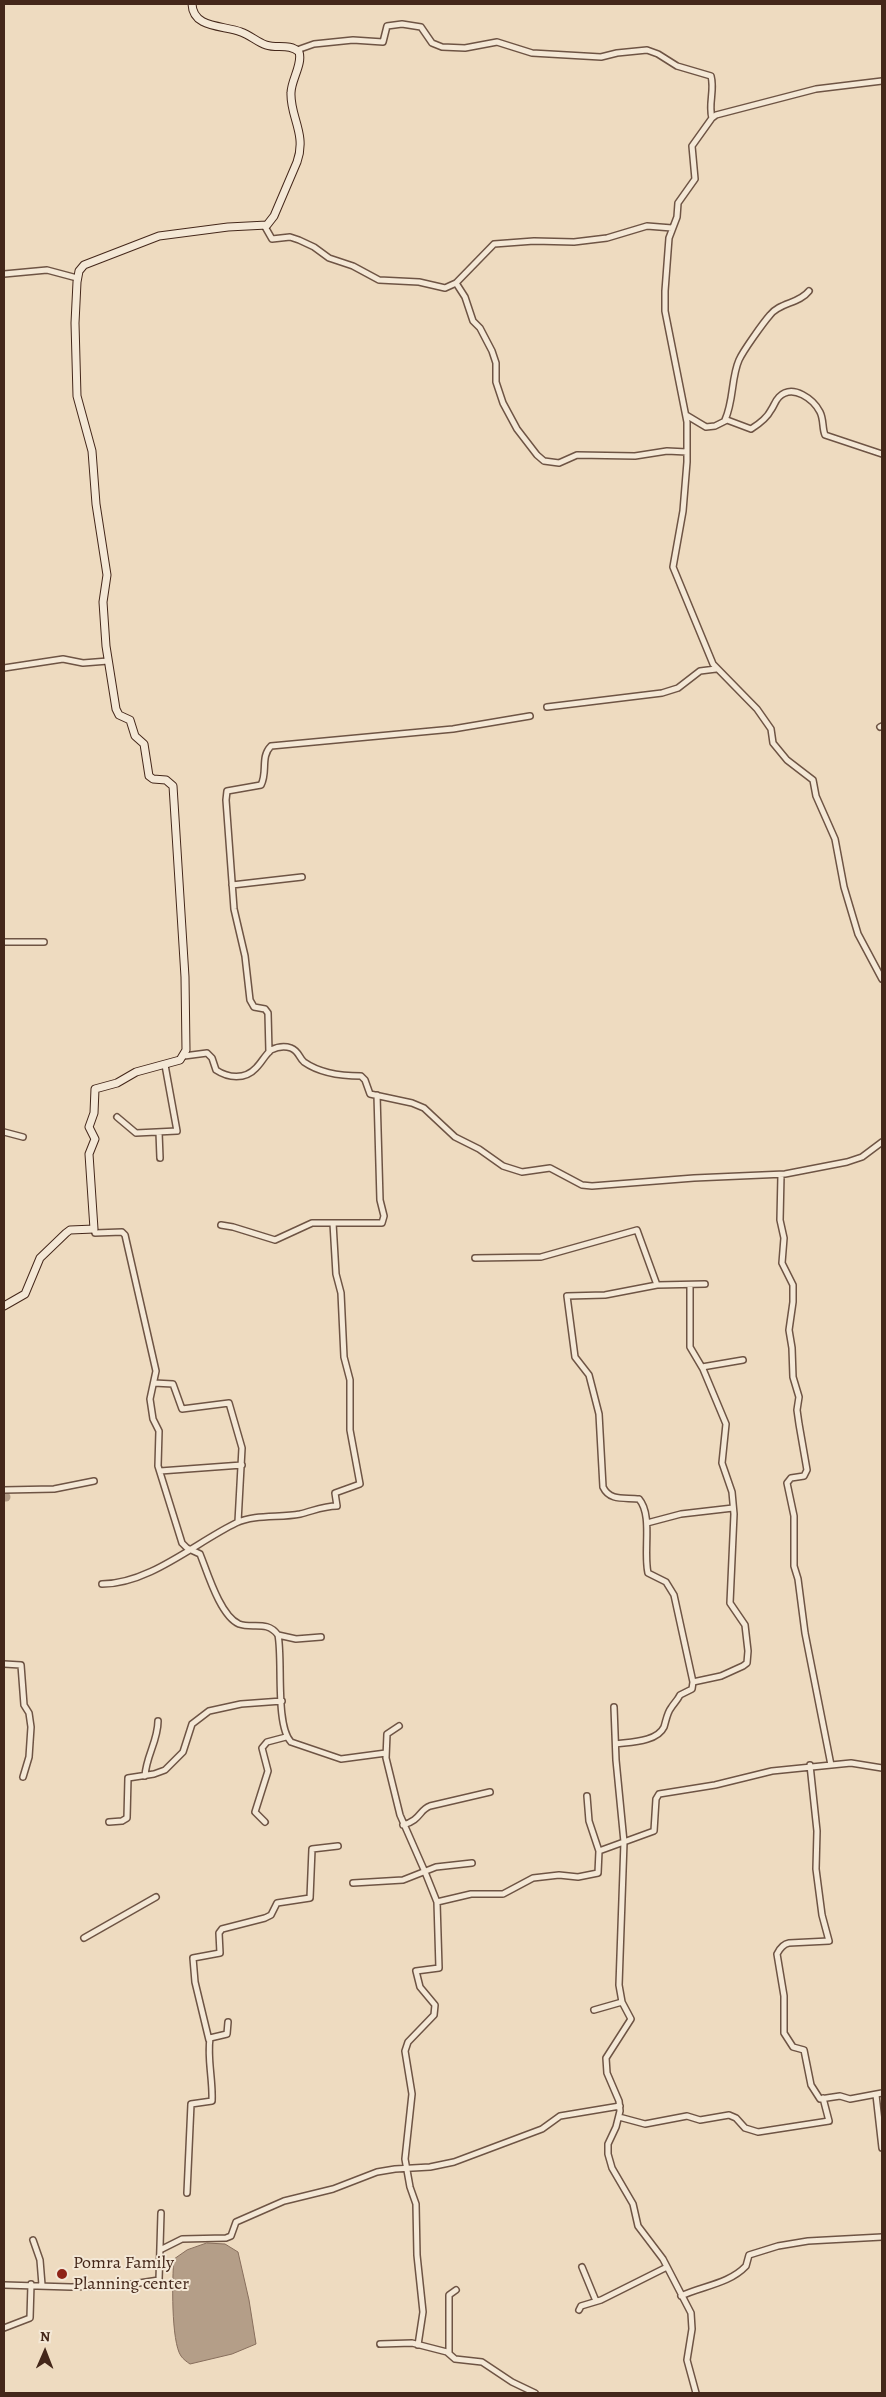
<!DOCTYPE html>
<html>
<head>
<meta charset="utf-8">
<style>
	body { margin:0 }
	#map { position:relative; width:886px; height:2397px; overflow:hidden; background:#eedbc0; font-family:Alegreya,serif }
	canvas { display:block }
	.frame { position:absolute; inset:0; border:5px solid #44271a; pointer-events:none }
	.north { position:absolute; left:20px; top:2327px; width:50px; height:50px; -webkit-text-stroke:4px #f4e8d6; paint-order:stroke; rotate:1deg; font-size:14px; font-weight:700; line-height:20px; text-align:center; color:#44271a }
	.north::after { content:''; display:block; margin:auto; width:18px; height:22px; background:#44271a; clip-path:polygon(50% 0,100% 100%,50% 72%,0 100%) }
</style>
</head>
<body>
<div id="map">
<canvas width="886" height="2397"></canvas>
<div class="frame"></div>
<div class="north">N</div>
</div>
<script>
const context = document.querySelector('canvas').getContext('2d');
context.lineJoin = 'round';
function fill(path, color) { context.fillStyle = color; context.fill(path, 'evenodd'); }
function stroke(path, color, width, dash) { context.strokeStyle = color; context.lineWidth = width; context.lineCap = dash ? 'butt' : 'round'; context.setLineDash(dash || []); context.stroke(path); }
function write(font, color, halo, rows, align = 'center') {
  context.font = font + ' Alegreya,serif'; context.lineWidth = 4; context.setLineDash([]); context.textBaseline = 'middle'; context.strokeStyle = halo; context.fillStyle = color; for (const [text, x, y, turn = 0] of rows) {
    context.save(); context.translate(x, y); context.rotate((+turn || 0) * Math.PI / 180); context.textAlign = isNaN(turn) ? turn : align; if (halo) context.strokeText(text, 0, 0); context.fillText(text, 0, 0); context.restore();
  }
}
const water = new Path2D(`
	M207 2243 225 2244 238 2252 249 2300 256 2344 232 2354 190 2364C187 2362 183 2359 181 2356 171 2342 172 2277 174 2259L187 2250Z`);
fill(water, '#b49e88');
stroke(water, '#876e5c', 1);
stroke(new Path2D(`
	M4 1497H6`), '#b49e88', 9);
const street = new Path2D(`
	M297 50 314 44 353 40 383 42 387 26 402 24 421 27 432 43 442 47 465 48 497 42 532 53 601 57 617 53 647 50 658 54 677 66 711 76C715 90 708 104 712 118
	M882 81 816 89 716 115 712 118 692 146 695 179 678 203 677 217 669 238 665 291V311L687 422V462L683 511 673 567 713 664 757 709 771 729 773 743 787 760 813 780 816 796 835 839 844 887 858 934 882 979
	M264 225 272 239 290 237 299 240 314 247 329 258 353 266 379 280 419 282 445 288 456 283 494 244 534 241 574 242 607 238 647 226 672 228
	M4 274 47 270 77 278
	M456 283 465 297 473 321 480 328 492 351 496 363V382L503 403 517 429 537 455 544 461 559 463 577 455 635 456 667 451 687 452
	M686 415 706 427 715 426 727 420 751 429C759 424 767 418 771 410 774 406 775 401 779 397 793 383 814 400 820 412 824 420 822 428 825 435L882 454
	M725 420C734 400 731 378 739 360 743 351 763 323 770 315 780 302 799 304 809 291
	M4 668 63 659 83 663 108 661
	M547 707 662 693 678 688 700 671 716 669
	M880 727 882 726
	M232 885 302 877
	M4 942H44
	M269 1052 268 1013 265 1009 254 1007 250 1000 245 956 234 909 226 800 227 791 261 785C268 772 260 757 271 746L453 729 530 716
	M184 1056 207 1053 212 1058 216 1070C228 1078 245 1080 256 1068 262 1062 265 1055 271 1050 277 1047 285 1046 291 1048 299 1051 299 1058 304 1062 321 1074 342 1076 361 1076L365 1080 370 1094 412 1103 424 1108 455 1137 479 1149 503 1166 522 1172 550 1168 582 1185 592 1186 694 1178 785 1174 847 1162 862 1157 882 1142
	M117 1117 136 1133 177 1131 165 1065
	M4 1132 23 1137
	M159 1132 160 1158
	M781 1175 780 1220 784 1238 782 1263 793 1285V1302L789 1330 792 1348 793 1377 799 1397 797 1410 799 1424 807 1470 804 1476 791 1478 787 1483 794 1516V1566L798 1579 805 1633 831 1765
	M221 1225 233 1227 275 1240 312 1223H382L384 1216 380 1200 377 1095
	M94 1229 95 1233 122 1232 125 1235 156 1371 150 1399 153 1419 159 1431 158 1466 182 1543 187 1548 200 1554C207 1571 220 1616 239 1624 253 1629 267 1620 278 1635 283 1659 275 1725 291 1742L341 1759 386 1753
	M475 1258 541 1257 637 1230 657 1285
	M690 1286V1347L703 1369 726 1424 722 1463 732 1492 734 1514 730 1603 745 1625 748 1651 747 1663 743 1666 721 1676 693 1682
	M702 1367 743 1360
	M154 1383 173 1384 182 1409 229 1403 242 1448 238 1522
	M160 1471 242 1465
	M4 1490 54 1489 94 1481
	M647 1523 681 1514 733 1508
	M102 1584C149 1584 195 1543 236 1523 255 1514 280 1518 300 1514 313 1511 323 1506 337 1506L335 1493 360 1484 350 1430V1380L344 1357 341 1293 336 1274 333 1223
	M278 1635 296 1639 321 1637
	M4 1664 21 1665 24 1705 29 1713 31 1727 29 1757 23 1777
	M614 1707 616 1760 624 1842 619 1985 622 2002 631 2019 606 2058 607 2073 619 2101 620 2111 616 2127 608 2144V2154L612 2168 633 2204 638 2226 663 2259 691 2313 692 2329 687 2360 696 2393
	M399 1726 387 1734 386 1758 400 1815 425 1872
	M616 1744C630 1742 657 1742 664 1727 666 1721 667 1713 671 1708 674 1703 677 1701 680 1695L692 1689 693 1682 674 1595 666 1582 648 1573C643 1551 653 1515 639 1499 626 1497 610 1502 603 1487L599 1414 589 1375 575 1357 567 1296 605 1295 657 1285 705 1284
	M810 1765 817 1831 816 1869 822 1915 829 1941 789 1943C783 1944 780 1948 777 1954L784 1996V2033L793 2047 804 2050 811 2085 820 2099 840 2096 850 2099 882 2093
	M145 1776C146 1756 158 1741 158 1721
	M109 1822 122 1821 127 1818 128 1778 154 1774 165 1770 183 1752 192 1724 209 1711 241 1704 282 1701
	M265 1822 255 1812 268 1771 262 1748 267 1742 286 1737
	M403 1825C421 1820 419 1810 430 1806L490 1792
	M599 1851 654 1831 656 1799 659 1794 715 1785 772 1771 851 1763 882 1768
	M353 1883 403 1880 436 1867 472 1863
	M437 1902 471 1894H503L533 1878 559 1875 578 1877 598 1873 599 1851 589 1821 587 1796
	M84 1938 156 1897
	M594 2010 622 2002
	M209 2040 195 1982 193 1958 220 1953 219 1933 222 1929 265 1918 271 1915 277 1903 310 1898 312 1849 338 1846
	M876 2095 882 2148
	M619 2117 645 2124 687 2116 700 2120 729 2115 736 2118 745 2128 758 2132 829 2121 823 2098
	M187 2193 191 2104 212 2101C213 2079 207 2059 210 2038L227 2034 228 2022
	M33 2240 40 2260 42 2285
	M160 2250 182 2239 226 2238 231 2236 236 2222 284 2201 333 2189 377 2172 395 2169 430 2167 454 2162 542 2129 560 2116 620 2106
	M582 2267 596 2301
	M4 2285 71 2287 126 2285 159 2280 161 2213
	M681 2296C702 2286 729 2284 746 2266L749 2255 778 2246 808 2241 882 2237
	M579 2310 581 2306 601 2300 667 2267
	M4 2328 30 2318 31 2284
	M380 2344 412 2343 447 2352 455 2359 482 2362 512 2382 535 2393
	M418 2345 423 2312 417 2255 416 2204 410 2187 405 2159 412 2094 405 2051 408 2042 434 2015 435 2005 420 1987 416 1971 439 1968 437 1902 425 1872
	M449 2353V2295L456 2290`);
const secondary = new Path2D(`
	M4 1306 25 1294 40 1258 66 1233 70 1230 94 1229 89 1154 95 1139 89 1127 94 1113 95 1089 117 1083 136 1072 180 1060 186 1050 185 977 173 786 166 780 153 779 149 776 144 744 135 736 130 720 119 715 116 709 106 646 103 602 107 575 96 504 92 451 77 396 75 323 77 282 79 271 84 265 159 236 228 227 267 225 274 216 297 162C307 134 290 117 291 93 291 80 303 64 299 52 289 43 277 49 266 45 257 42 250 35 241 32 224 25 193 29 192 4`);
stroke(street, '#6e5444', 8);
stroke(secondary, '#44271a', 9);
stroke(street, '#f4e8d6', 5);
stroke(secondary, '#f4e8d6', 7);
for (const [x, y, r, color] of [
	[62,2274,6,"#8f2418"]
]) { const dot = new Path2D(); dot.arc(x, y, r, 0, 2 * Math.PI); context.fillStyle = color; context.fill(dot); stroke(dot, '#f4e8d6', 2); }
write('18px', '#44271a', '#f4e8d6', [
	["Pomra Family",73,2264],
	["Planning center",73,2285]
], 'left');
</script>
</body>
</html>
